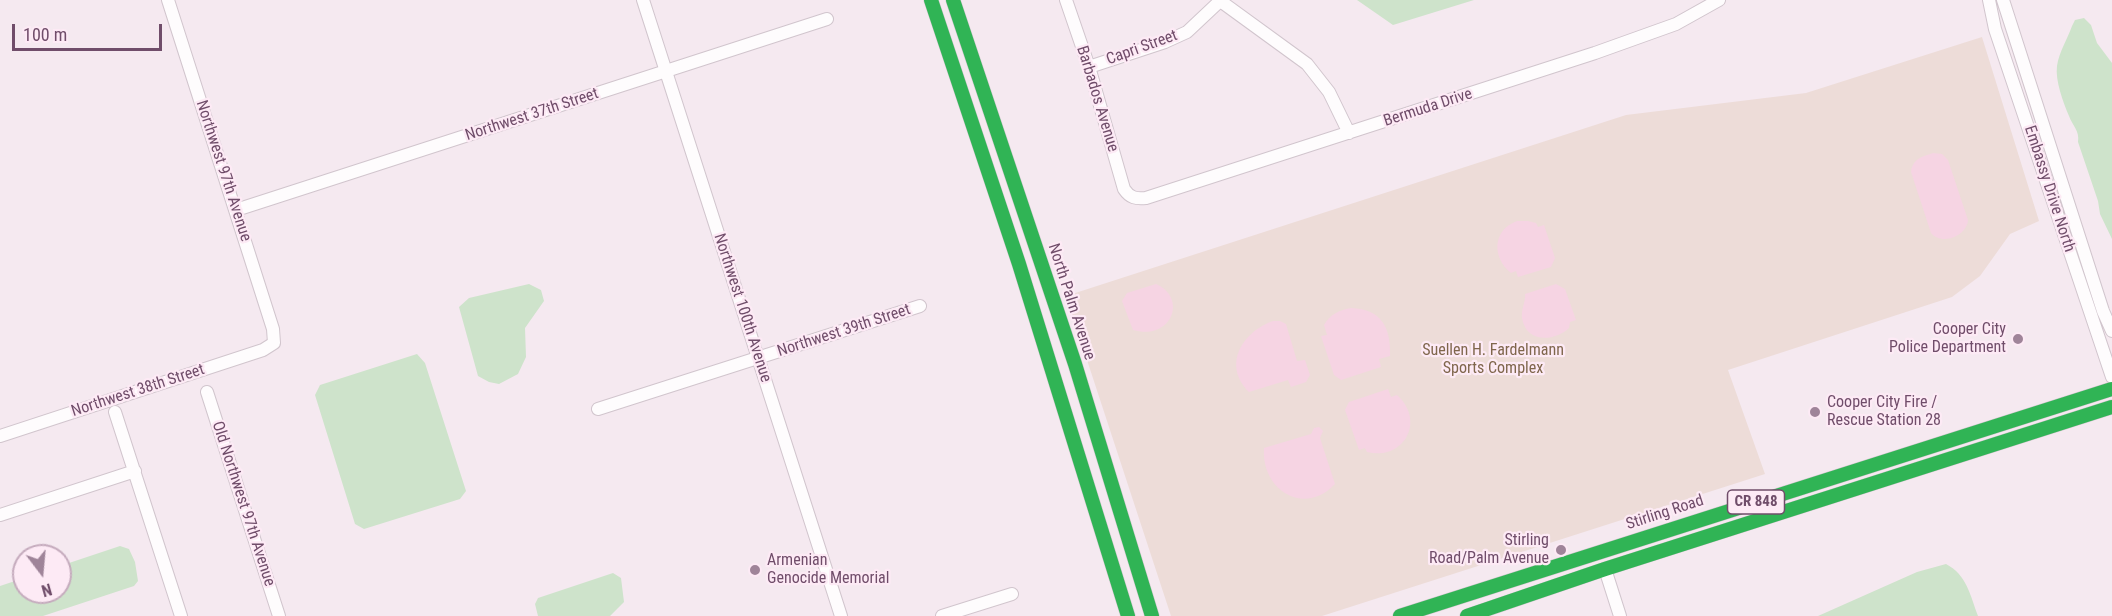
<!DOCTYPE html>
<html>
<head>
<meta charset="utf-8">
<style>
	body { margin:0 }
	#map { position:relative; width:2112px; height:616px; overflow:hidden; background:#f5e9f0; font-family:"Roboto Condensed",sans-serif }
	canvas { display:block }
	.north { position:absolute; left:12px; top:544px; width:60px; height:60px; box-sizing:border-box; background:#fdeaf5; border:2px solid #c5abbd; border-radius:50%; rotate:164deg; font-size:16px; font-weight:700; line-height:24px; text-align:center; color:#704d6a }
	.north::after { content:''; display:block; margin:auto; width:21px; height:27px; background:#9f8499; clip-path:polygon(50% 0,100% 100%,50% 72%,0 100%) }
	.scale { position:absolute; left:12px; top:24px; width:150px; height:27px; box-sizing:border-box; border:3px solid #704d6a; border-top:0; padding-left:8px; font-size:18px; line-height:21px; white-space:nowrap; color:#704d6a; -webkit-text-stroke:4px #fdeaf5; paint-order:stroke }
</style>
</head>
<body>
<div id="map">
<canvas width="2112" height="616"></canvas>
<div class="north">N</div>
<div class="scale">100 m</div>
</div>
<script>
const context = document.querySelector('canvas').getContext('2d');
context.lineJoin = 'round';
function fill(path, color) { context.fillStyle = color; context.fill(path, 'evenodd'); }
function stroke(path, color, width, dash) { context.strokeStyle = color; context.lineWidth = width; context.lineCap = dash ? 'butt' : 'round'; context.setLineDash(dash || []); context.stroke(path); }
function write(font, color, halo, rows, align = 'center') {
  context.font = font + ' "Roboto Condensed",sans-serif'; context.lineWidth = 4.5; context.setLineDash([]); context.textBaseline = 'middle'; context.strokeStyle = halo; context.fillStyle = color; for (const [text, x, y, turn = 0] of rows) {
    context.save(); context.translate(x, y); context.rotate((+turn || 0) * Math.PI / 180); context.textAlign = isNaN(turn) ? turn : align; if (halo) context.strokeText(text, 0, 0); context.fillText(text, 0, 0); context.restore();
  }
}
fill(new Path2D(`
	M1982 37 2039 221 2010 234 1980 276 1952 297 1728 370 1765 474 1322 616H1171L1066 296 1626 115 1806 93Z`), '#eddcd8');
fill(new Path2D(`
	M1933 153 1942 154 1948 160 1968 220C1967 236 1942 246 1931 233L1911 172C1913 158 1922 157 1933 153Z
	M1517 221H1528L1536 223 1538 227 1544 225 1555 258 1551 267 1518 277 1516 271 1511 273C1492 258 1492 230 1517 221Z
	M1156 284C1188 298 1172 341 1133 330L1122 301 1127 293Z
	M1556 284 1565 289 1576 320 1570 322 1569 328C1554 342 1526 343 1522 318 1521 309 1526 301 1525 294Z
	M1351 308C1382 309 1391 328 1390 356L1379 359 1381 367 1341 380 1334 375 1321 336 1327 335 1324 325C1330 314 1340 310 1351 308Z
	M1273 321H1280L1286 324 1297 361 1305 360 1310 375 1306 382 1291 387 1288 380 1249 392C1222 365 1242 332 1273 321Z
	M1388 389 1391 397 1397 395C1426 421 1404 461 1367 452L1365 448 1359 450 1345 410 1349 402Z
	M1319 427 1323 431 1320 438 1335 484C1304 517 1261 490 1264 448L1311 434 1314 428Z`), '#f6d4e3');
fill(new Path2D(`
	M1357 0H1474L1393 25Z
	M2084 18 2091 25 2097 43 2112 63V239L2100 214 2098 201 2078 142C2080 131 2072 125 2069 116 2063 102 2055 80 2057 66 2059 52 2068 38 2072 26L2075 20Z
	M529 284 541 290 544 301 525 328 526 357 518 374 499 384 489 382 478 376 459 307 469 298Z
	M417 354 425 363 466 491 460 499 364 529 355 524 315 395 320 385Z
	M120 546 129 549 135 562 138 581 134 586 43 616H0V586L24 578V592H60V566Z
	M1946 564C1967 575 1970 595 1978 616H1818L1917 572Z
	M613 573 621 578 624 602 610 616H538L535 604 538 598Z`), '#cee3cb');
const street = new Path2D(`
	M643 0 841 616
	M1066 0 1089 67 1124 189C1130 198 1136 199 1146 198L1595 53 1676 24 1719 0
	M1219 0 1307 64 1329 92 1349 133
	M1989 0 1995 29 2112 377
	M2003 0 2103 311 2112 331
	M1089 67 1165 42 1187 32 1220 1
	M236 210 827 19
	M207 392 279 616
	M598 409 920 306
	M115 412 181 616
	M0 436 263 350 274 343 273 329 168 0
	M0 515 135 471
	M1605 569 1620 616
	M942 616 1012 594`);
const fast = new Path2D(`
	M931 0 1019 264 1128 616
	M953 0 1075 364 1152 616
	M1400 616 2112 389
	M1467 616 1605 569 2112 407`);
stroke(street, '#d1c5cd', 14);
stroke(fast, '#d3c7cf', 15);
stroke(street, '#fefcfd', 12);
stroke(fast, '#30b455', 14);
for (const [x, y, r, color] of [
	[2018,339,6,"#9f8499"],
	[1815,412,6,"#9f8499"],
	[1561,550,6,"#9f8499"],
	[755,570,6,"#9f8499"]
]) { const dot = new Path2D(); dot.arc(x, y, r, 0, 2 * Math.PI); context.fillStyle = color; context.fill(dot); stroke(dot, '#fdeaf5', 2); }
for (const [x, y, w] of [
	[1756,502,57]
]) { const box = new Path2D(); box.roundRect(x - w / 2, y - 12, w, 24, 4.5); context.fillStyle = '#fdeaf5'; context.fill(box); stroke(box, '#704d6a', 1.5); }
write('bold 15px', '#704d6a', null, [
	["CR 848",1756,502]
]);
write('16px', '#704d6a', '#fdeaf5', [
	["Capri Street",1142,48,-20],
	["Barbados Avenue",1097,99,73],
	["Bermuda Drive",1428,108,-18],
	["Northwest 37th Street",532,115,-18],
	["Northwest 97th Avenue",223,171,72],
	["Embassy Drive North",2049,189,72],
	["North Palm Avenue",1071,302,72],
	["Northwest 100th Avenue",742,308,72],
	["Northwest 39th Street",844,331,-18],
	["Northwest 38th Street",138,391,-18],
	["Old Northwest 97th Avenue",243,504,72],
	["Stirling Road",1665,513,-18]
]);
write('16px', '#704d6a', '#fdeaf5', [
	["Cooper City",2006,330],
	["Police Department",2006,348],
	["Cooper City Fire /",1827,403,"left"],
	["Rescue Station 28",1827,421,"left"],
	["Stirling",1549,541],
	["Road/Palm Avenue",1549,559],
	["Armenian",767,561,"left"],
	["Genocide Memorial",767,579,"left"]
], 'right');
write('16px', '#7f664c', '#fdeaf5', [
	["Suellen H. Fardelmann",1493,351],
	["Sports Complex",1493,369]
]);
</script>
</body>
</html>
